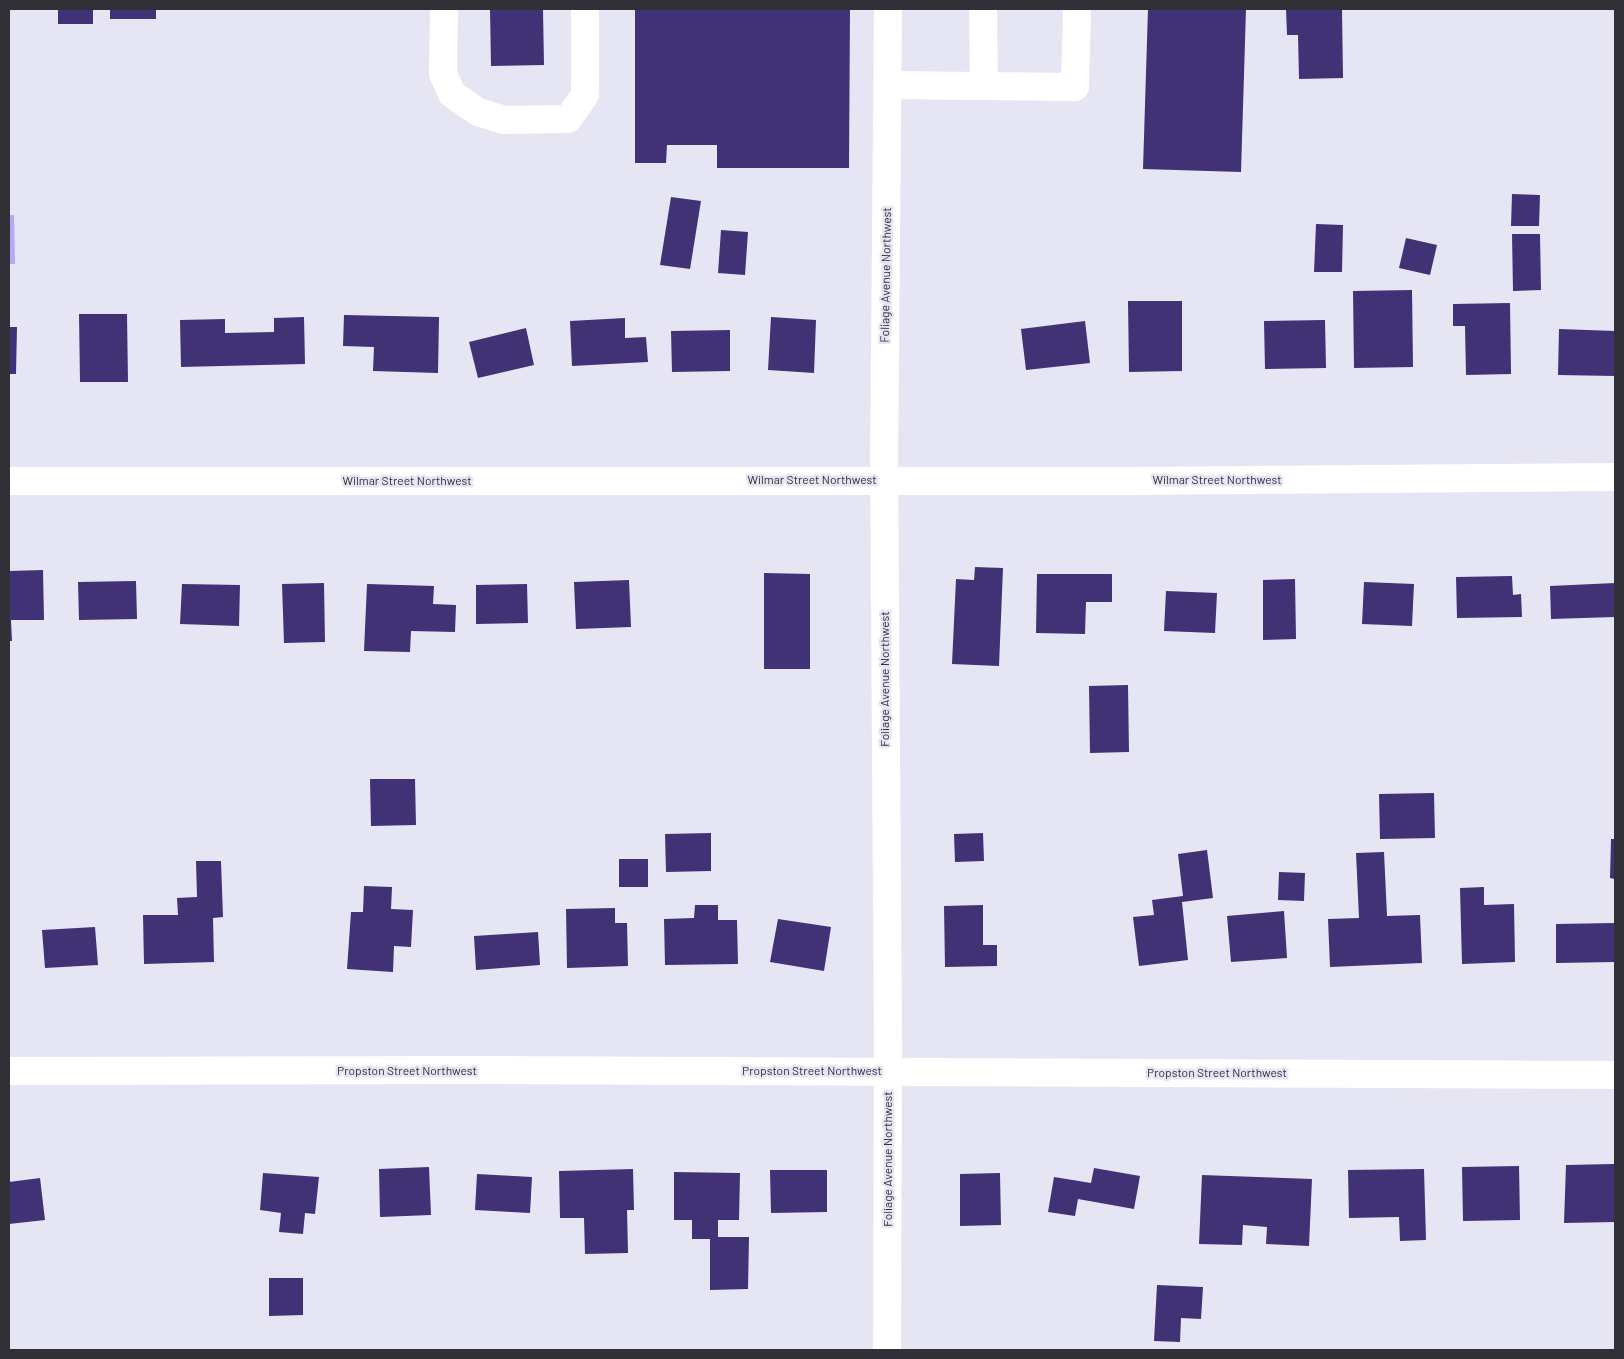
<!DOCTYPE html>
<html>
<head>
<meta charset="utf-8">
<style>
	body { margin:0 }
	#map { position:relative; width:1624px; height:1359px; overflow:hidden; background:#e6e5f4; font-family:Barlow,sans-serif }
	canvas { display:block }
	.frame { position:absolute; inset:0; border:10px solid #313036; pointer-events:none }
</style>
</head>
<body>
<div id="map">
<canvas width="1624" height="1359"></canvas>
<div class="frame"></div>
</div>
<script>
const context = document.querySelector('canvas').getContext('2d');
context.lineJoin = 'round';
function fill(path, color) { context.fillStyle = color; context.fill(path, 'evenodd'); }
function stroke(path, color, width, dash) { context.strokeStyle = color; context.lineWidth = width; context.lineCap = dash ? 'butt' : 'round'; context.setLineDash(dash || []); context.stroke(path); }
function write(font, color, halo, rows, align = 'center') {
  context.font = font + ' Barlow,sans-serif'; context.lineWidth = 5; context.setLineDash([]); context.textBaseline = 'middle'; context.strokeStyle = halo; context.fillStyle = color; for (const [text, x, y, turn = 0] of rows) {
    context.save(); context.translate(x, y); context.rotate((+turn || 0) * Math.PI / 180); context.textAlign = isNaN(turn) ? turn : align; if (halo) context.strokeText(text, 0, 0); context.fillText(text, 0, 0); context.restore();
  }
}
fill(new Path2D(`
	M9 215H14L15 264H9Z`), '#b3a9f6');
fill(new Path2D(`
	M58 9H93V24H58Z
	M110 9H156V19H110Z
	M490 9H543L544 65 491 66Z
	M635 9H850L849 168H717V145H667L666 163H635Z
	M1148 9H1246L1241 172 1143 169Z
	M1286 9H1342L1343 78 1299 79 1298 35H1287Z
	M1512 194 1540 195 1539 226H1511Z
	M671 197 701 201 690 269 660 265Z
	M1316 224 1343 225 1342 272H1314Z
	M721 230 748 232 745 275 718 273Z
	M1512 234H1540L1541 290 1513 291Z
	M1406 238 1437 245 1430 275 1399 268Z
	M1412 290 1413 367 1354 368 1353 291Z
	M1128 301H1182V371L1129 372Z
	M1510 303 1511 374 1466 375 1465 326H1453V304Z
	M79 314H127L128 382H80Z
	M344 315 439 317 438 373 373 371 374 347 343 346Z
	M304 317 305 364 181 367 180 320 225 319V333L274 332V318Z
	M771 317 816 320 814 373 768 370Z
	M625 318V338L646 337 648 362 572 366 570 321Z
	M1325 320 1326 368 1265 369 1264 321Z
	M1085 321 1090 363 1026 370 1021 329Z
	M9 327H17L16 374H9Z
	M526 328 534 365 478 378 469 342Z
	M1559 329 1615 331V376L1558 375Z
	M730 330V371L672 372 671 331Z
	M975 567 1003 568 999 666 952 664 956 579 974 580Z
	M43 570 44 620H11L12 641H9V571Z
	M764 573 810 574V669H764Z
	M1037 574H1112V602H1086L1085 634 1036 633Z
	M1512 576 1513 595 1521 594 1522 617 1457 618 1456 577Z
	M1295 579 1296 639 1263 640V580Z
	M629 580 631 627 576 629 574 582Z
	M136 581 137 619 79 620 78 582Z
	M1364 582 1414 584 1412 626 1362 624Z
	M324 583 325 642 284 643 282 584Z
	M1615 583V617L1551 619 1550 586Z
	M182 584 240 585 239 626 180 624Z
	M367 584 434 586 433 604 456 605 455 632 411 631 410 652 364 651Z
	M527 584 528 623 476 624V585Z
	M1166 591 1217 593 1215 633 1164 631Z
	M1128 685 1129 752 1090 753 1089 686Z
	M370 779H415L416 825 371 826Z
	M1434 793 1435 838 1380 839 1379 794Z
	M711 833V871L666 872 665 834Z
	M983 833 984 861 955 862 954 834Z
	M1611 839H1615V879L1610 878Z
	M1207 850 1213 898 1182 902 1188 960 1139 966 1133 917 1154 915 1152 900 1183 896 1178 854Z
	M1384 852 1387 916 1420 915 1422 963 1330 967 1328 919 1359 918 1356 853Z
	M619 859H648V887H619Z
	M196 861H221L223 917 213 918 214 962 144 964 143 915H178L177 898 197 897Z
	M1279 872 1305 873 1304 901 1278 900Z
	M364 886 392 887 391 909 413 910 411 947 394 946 393 972 347 969 351 912H363Z
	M1484 887V905L1514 904 1515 962 1462 964 1460 888Z
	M695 905H718V920H737L738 964 665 965 664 919 694 918Z
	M983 905V945H997V966L945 967 944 906Z
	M615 908V923H627L628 966 567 968 566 909Z
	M1284 911 1287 958 1231 962 1227 916Z
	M778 919 831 927 824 971 770 962Z
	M1615 923V962L1556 963V924Z
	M95 927 98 965 45 968 42 930Z
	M538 932 540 965 476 970 474 936Z
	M1614 1164 1615 1222 1564 1223 1566 1165Z
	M1519 1166 1520 1220 1463 1221 1462 1167Z
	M429 1167 431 1215 380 1217 379 1169Z
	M1094 1168 1140 1176 1134 1209 1078 1199 1075 1216 1048 1212 1054 1177 1091 1183Z
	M633 1169 634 1210H627L628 1253 585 1254 584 1218H560L559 1171Z
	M1424 1169 1426 1240 1400 1241 1399 1217 1349 1218 1348 1170Z
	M770 1170H827V1212L771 1213Z
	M674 1172 740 1173 739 1220H718V1237H749L748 1289 710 1290V1239H692V1220H674Z
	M263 1173 319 1177 315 1214 305 1213 303 1234 279 1232 281 1213 260 1210Z
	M1000 1173 1001 1225 960 1226V1174Z
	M477 1174 532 1177 530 1213 475 1210Z
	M1202 1175 1312 1179 1309 1246 1266 1244 1267 1227 1243 1225 1242 1245 1199 1244Z
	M40 1178 45 1220 9 1224V1182Z
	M269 1278H303V1315L269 1316Z
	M1157 1285 1203 1287 1201 1319 1181 1318 1180 1342 1154 1341Z`), '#403274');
stroke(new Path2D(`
	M444 9 443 74 452 94 478 112 504 120 568 119 585 95V9
	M983 9 984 86
	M887 85 1075 87 1077 9
	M9 481H1127L1615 477
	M9 1071 480 1070 1615 1075
	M887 1350 888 1046 884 461 888 9`), '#fff', 28);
write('12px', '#313036', '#e6e5f4', [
	["Foliage Avenue Northwest",886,275,-89],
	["Wilmar Street Northwest",812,480],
	["Wilmar Street Northwest",1217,480],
	["Wilmar Street Northwest",407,481],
	["Foliage Avenue Northwest",885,679,-90],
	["Propston Street Northwest",407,1071],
	["Propston Street Northwest",812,1071],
	["Propston Street Northwest",1217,1073],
	["Foliage Avenue Northwest",888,1159,-90]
]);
</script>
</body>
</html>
